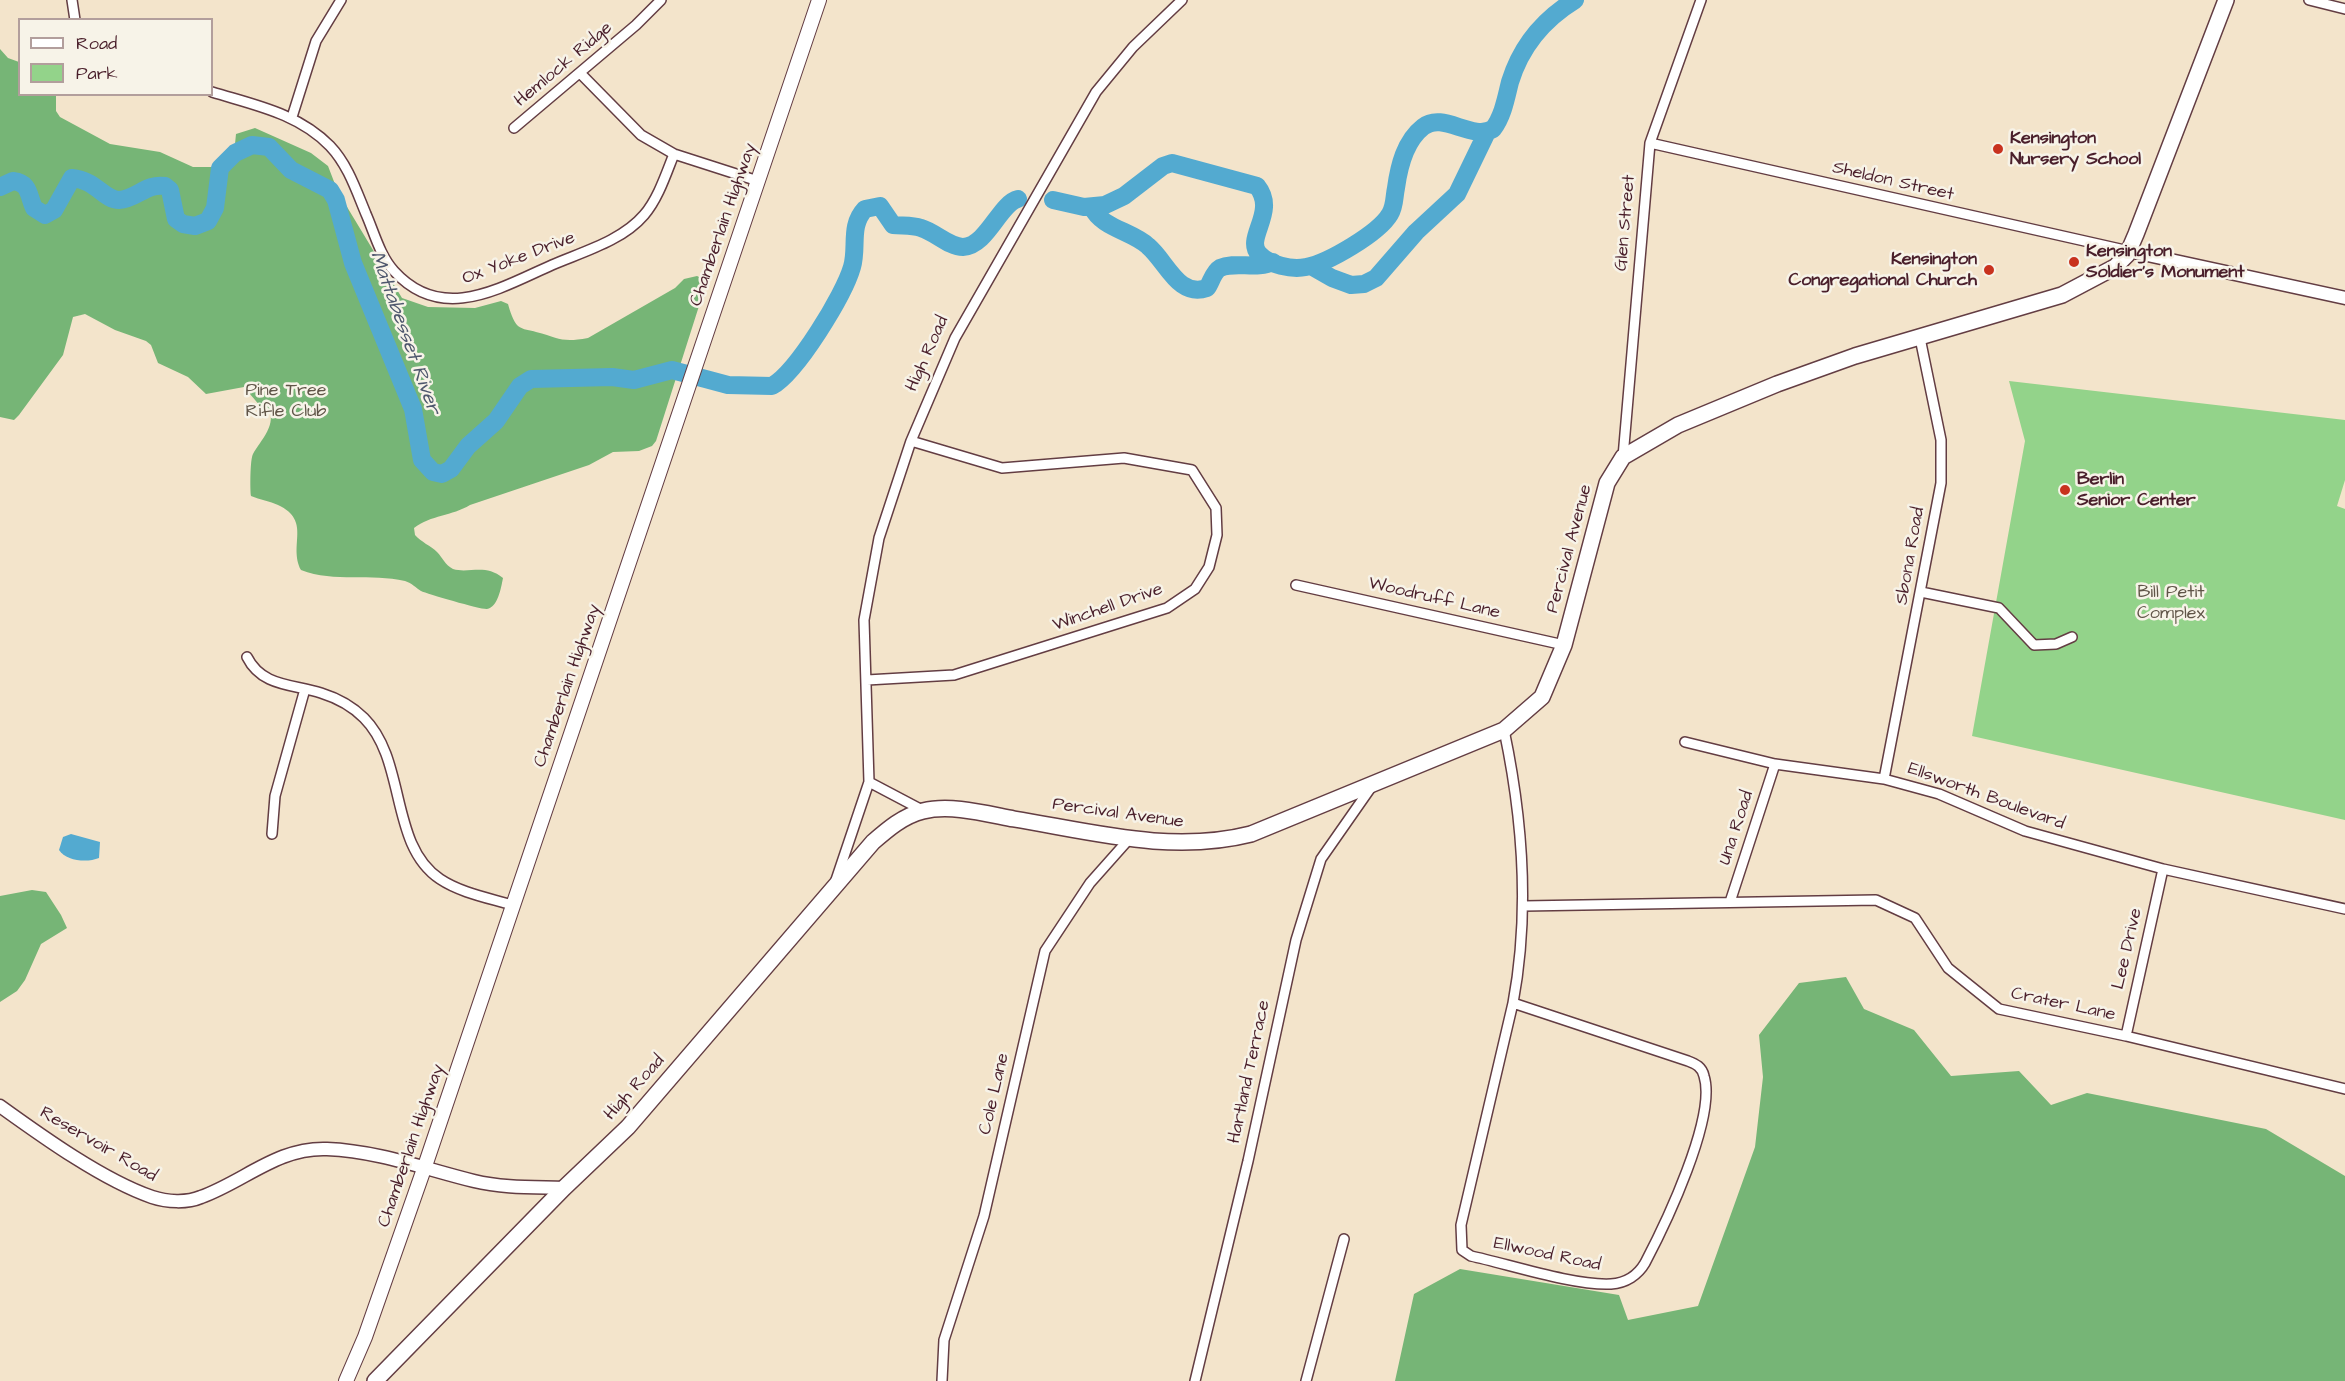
<!DOCTYPE html>
<html>
<head>
<meta charset="utf-8">
<style>
	body { margin:0 }
	#map { position:relative; width:2345px; height:1381px; overflow:hidden; background:#f3e4cb; font-family:"Architects Daughter",sans-serif }
	canvas { display:block }
	.legend { position:absolute; left:18px; top:18px; width:195px; height:78px; box-sizing:border-box; background:#f7f3e8; border:2px solid #b29e9c; margin:0; padding:8px 10px; list-style:none; font-size:18px; color:#4a1f2b }
	.legend li { display:flex; align-items:center; gap:12px; height:30px }
	.legend b { width:30px; border:2px solid #b29e9c }
</style>
</head>
<body>
<div id="map">
<canvas width="2345" height="1381"></canvas>
<ul class="legend">
<li><b style="height:8px;background:#fff"></b>Road</li>
<li><b style="height:16px;background:#93d38a"></b>Park</li>
</ul>
</div>
<script>
const context = document.querySelector('canvas').getContext('2d');
context.lineJoin = 'round';
function fill(path, color) { context.fillStyle = color; context.fill(path, 'evenodd'); }
function stroke(path, color, width, dash) { context.strokeStyle = color; context.lineWidth = width; context.lineCap = dash ? 'butt' : 'round'; context.setLineDash(dash || []); context.stroke(path); }
function write(font, color, halo, rows, align = 'center') {
  context.font = font + ' "Architects Daughter",sans-serif'; context.lineWidth = 5; context.setLineDash([]); context.textBaseline = 'middle'; context.strokeStyle = halo; context.fillStyle = color; for (const [text, x, y, turn = 0] of rows) {
    context.save(); context.translate(x, y); context.rotate((+turn || 0) * Math.PI / 180); context.textAlign = isNaN(turn) ? turn : align; if (halo) context.strokeText(text, 0, 0); context.fillText(text, 0, 0); context.restore();
  }
}
fill(new Path2D(`
	M2009 381 2345 420V480L2337 506 2345 509V820L1972 736 2025 441Z`), '#93d38a');
fill(new Path2D(`
	M0 49 8 58 19 62 20 94 56 95V111L60 117 110 144 160 152 193 167H214L225 164 234 154 236 134 255 128 311 153 328 166 338 192 402 298 428 307 475 308 501 301 508 304C510 311 513 321 518 326 523 330 530 330 536 332 560 338 561 343 588 338L675 288 684 279 697 276 703 279 699 306 656 441 652 446 639 451 613 452 589 465 470 505C452 516 431 515 414 528L415 535C421 542 431 546 437 552 443 558 445 565 453 569 469 574 485 563 503 578 501 588 498 607 487 609 483 610 427 594 421 591 416 588 412 583 405 581 371 573 335 583 301 570 288 545 312 521 278 505 270 501 260 500 251 496 250 490 250 459 253 454 260 441 279 423 267 407H261L244 387 206 394 188 377 158 363 151 345 146 341 115 330 85 314 73 317 63 355 19 415 14 420 0 417Z
	M32 890 46 892 61 915 67 928 41 944 25 980 17 991 0 1002V896Z
	M1846 977 1864 1009 1914 1030 1951 1076 2019 1071 2051 1105 2087 1093 2266 1129 2345 1176V1381H1395L1414 1294 1460 1269 1619 1295 1628 1320 1698 1306 1755 1147 1763 1077 1759 1035 1799 983Z`), '#76b576');
fill(new Path2D(`
	M71 834 100 842 99 858C87 863 66 861 59 850L63 837Z`), '#53aad0');
stroke(new Path2D(`
	M0 187 13 181C30 183 28 195 34 208L45 215 54 210 72 178C96 180 104 200 119 200 137 199 146 183 165 186L170 190 176 219 183 224 195 226 208 221 215 208 220 168 235 153 252 145 269 147 291 170 330 190 336 200 353 263 413 409 422 460 433 472 442 474 451 469 468 446 496 421 520 386 531 379 612 377 634 380 672 370 728 385 772 386C797 372 844 295 852 267 858 247 849 226 865 209L880 206 893 225C903 226 912 225 921 228 935 232 949 247 963 247 987 246 1000 203 1018 199
	M1053 200 1084 207 1105 205 1124 196 1163 166 1172 163 1257 186C1278 212 1244 238 1259 254 1269 265 1292 270 1306 267 1328 263 1379 233 1390 214 1395 206 1394 197 1396 188 1399 166 1405 141 1423 127 1443 111 1471 141 1493 129 1503 116 1506 98 1510 82 1521 46 1544 19 1575 0
	M1092 207C1101 228 1132 231 1148 246 1167 262 1178 298 1207 288 1211 283 1213 272 1220 268 1235 261 1257 270 1273 262
	M1311 266 1332 278 1351 285 1364 284 1376 278 1416 232 1457 194 1487 132`), '#53aad0', 18);
const minor = new Path2D(`
	M72 0 75 20
	M2309 0 2345 9
	M580 73 641 135 674 154 758 181
	M212 92C254 105 298 113 330 146 348 165 356 190 366 214 374 232 380 256 394 271 442 324 500 288 552 265 582 252 622 241 644 215 658 199 666 174 674 154
	M292 117 316 41 341 0
	M514 128 636 25 661 0
	M1650 143 2129 251
	M1623 457 1650 143 1701 0
	M1296 585 1564 645
	M1921 592 1999 608 2034 645 2056 644 2072 637
	M247 657C262 687 293 684 321 693 337 698 352 706 364 718 407 761 389 845 440 879 461 893 489 898 512 905
	M867 680 954 675 1167 608 1195 589 1209 567 1217 535 1216 508 1192 470 1124 458 1002 468 911 441
	M1504 730C1523 820 1530 912 1513 1003
	M1685 742 1775 764 1884 779 1939 794 2025 831 2163 869 2345 909
	M1884 779 1941 483V440L1920 338
	M869 782 924 811
	M272 834 275 796 305 689
	M836 880 869 782 864 620 879 538 911 441 955 338 1096 92 1133 47 1182 0
	M1730 902 1775 764
	M1524 906 1876 900 1915 918 1948 968 1999 1009 2126 1036 2345 1089
	M1513 1003 1688 1061C1696 1064 1702 1067 1704 1076 1717 1117 1665 1225 1645 1263 1638 1275 1626 1283 1611 1284 1575 1286 1508 1264 1471 1256L1462 1250 1461 1225Z
	M2126 1036 2163 869
	M942 1381 944 1340 984 1216 1045 951 1090 883 1130 838
	M1195 1381 1248 1161 1296 940 1321 859 1372 786
	M1306 1381 1344 1239`);
const tertiary = new Path2D(`
	M2129 251 2345 298
	M0 1106C43 1137 103 1180 152 1197 167 1202 187 1203 201 1197 245 1181 278 1147 327 1149 378 1151 425 1169 474 1181 503 1188 534 1187 564 1188`);
const secondary = new Path2D(`
	M346 1381 365 1337 425 1166 819 0`);
const primary = new Path2D(`
	M375 1381 564 1188 628 1127 873 842C888 829 903 816 923 811 951 804 987 814 1014 819 1093 832 1172 854 1251 834L1504 730 1542 697 1564 645 1607 483 1623 457 1678 425 1777 384 1855 356 2062 295 2115 267 2127 255 2136 234 2226 0`);
stroke(minor, '#633d43', 12);
stroke(tertiary, '#633d43', 15);
stroke(secondary, '#633d43', 16);
stroke(primary, '#633d43', 18);
stroke(minor, '#fff', 9);
stroke(tertiary, '#fff', 12);
stroke(secondary, '#fff', 14);
stroke(primary, '#fff', 15);
for (const [x, y, r, color] of [
	[1998,149,6,"#c8321e"],
	[2074,262,6,"#c8321e"],
	[1989,270,6,"#c8321e"],
	[2065,490,6,"#c8321e"]
]) { const dot = new Path2D(); dot.arc(x, y, r, 0, 2 * Math.PI); context.fillStyle = color; context.fill(dot); stroke(dot, '#f7f3e8', 2); }
write('18px', '#4a1f2b', '#f7f3e8', [
	["Hemlock Ridge",564,65,-40],
	["Sheldon Street",1893,182,13],
	["Glen Street",1626,223,-85],
	["Chamberlain Highway",724,225,-71],
	["Ox Yoke Drive",519,259,-21],
	["High Road",928,354,-66],
	["Percival Avenue",1570,549,-75],
	["Sbona Road",1911,556,-80],
	["Woodruff Lane",1434,599,13],
	["Winchell Drive",1108,608,-19],
	["Chamberlain Highway",568,686,-71],
	["Ellsworth Boulevard",1986,797,20],
	["Percival Avenue",1118,814,8],
	["Una Road",1737,828,-72],
	["Lee Drive",2128,949,-77],
	["Crater Lane",2063,1005,12],
	["Hartland Terrace",1250,1072,-78],
	["High Road",635,1088,-48],
	["Cole Lane",995,1094,-77],
	["Reservoir Road",98,1145,30],
	["Chamberlain Highway",412,1146,-71],
	["Ellwood Road",1547,1255,12]
]);
write('bold 18px', '#4a1f2b', '#f7f3e8', [
	["Kensington",2010,139],
	["Nursery School",2010,160],
	["Kensington",2086,252],
	["Soldier's Monument",2086,273],
	["Kensington",1977,260,"right"],
	["Congregational Church",1977,281,"right"],
	["Berlin",2077,480],
	["Senior Center",2077,501]
], 'left');
write('18px', '#605548', '#f7f3e8', [
	["Pine Tree",286,391],
	["Rifle Club",286,412],
	["Bill Petit",2171,593],
	["Complex",2171,614]
]);
write('italic 20px', '#4e576d', '#f7f3e8', [
	["Mattabesset River",404,333,70]
]);
</script>
</body>
</html>
